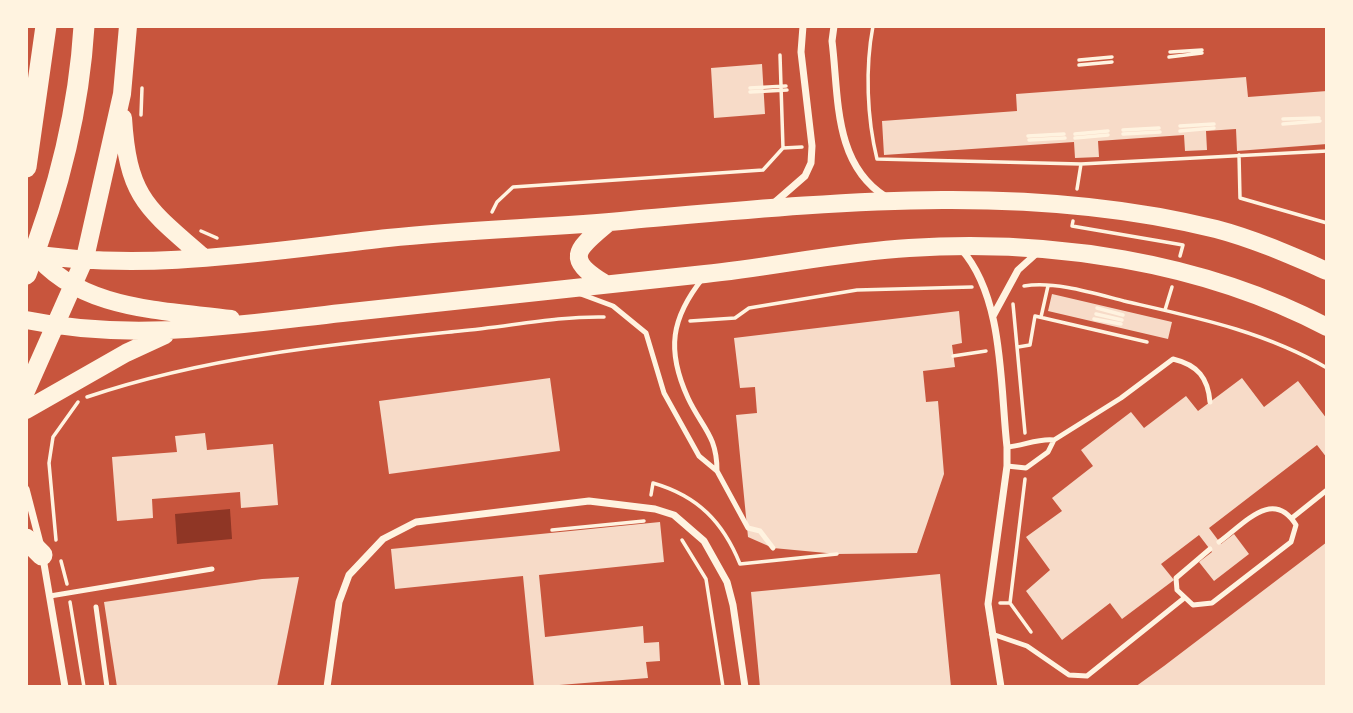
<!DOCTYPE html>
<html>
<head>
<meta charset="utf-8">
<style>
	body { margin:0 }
	#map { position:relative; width:1353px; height:713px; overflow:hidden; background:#c8553d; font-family:Lato,sans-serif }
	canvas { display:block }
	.frame { position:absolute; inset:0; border:28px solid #fff3e0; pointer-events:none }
</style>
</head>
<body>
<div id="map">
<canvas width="1353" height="713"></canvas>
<div class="frame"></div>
</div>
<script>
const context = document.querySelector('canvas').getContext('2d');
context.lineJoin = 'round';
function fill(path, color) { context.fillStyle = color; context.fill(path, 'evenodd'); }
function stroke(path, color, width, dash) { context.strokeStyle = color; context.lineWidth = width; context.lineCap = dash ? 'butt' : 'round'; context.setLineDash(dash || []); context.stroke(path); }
fill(new Path2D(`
	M230 509 232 539 177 544 175 514Z`), '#8f3625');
fill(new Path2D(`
	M762 64 765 114 714 118 711 68Z
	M1246 77 1248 97 1327 91V144L1237 151 1236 129 1206 131 1207 150 1185 151 1184 135 1098 141 1099 157 1075 158 1074 142 884 155 882 121 1017 111 1016 94Z
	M1052 294 1172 322 1168 339 1048 311Z
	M959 311 962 343 952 345 955 367 923 371 926 402 938 401 944 474 917 553 837 554 773 548 748 537 736 415 757 413 755 387 740 388 734 338Z
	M550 378 560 451 389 474 379 401Z
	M1242 378 1264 407 1298 381 1327 419V458L1317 445 1209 528 1221 544 1234 534 1249 554 1214 581 1199 562 1212 552 1199 535 1161 564 1174 580 1122 619 1110 603 1062 640 1026 591 1050 570 1026 537 1062 511 1052 498 1093 466 1081 450 1131 412 1144 428 1186 396 1198 411Z
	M205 433 207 450 273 444 278 505 241 508 240 492 152 499 153 518 117 521 112 457 177 452 175 436Z
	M660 522 664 562 539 575 545 637 643 626 644 643 659 642 660 661 646 662 648 678 534 687 523 576 395 589 391 549Z
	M1327 542V687H1135L1164 666Z
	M940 574 951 687H760L751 592Z
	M299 577 277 687H117L104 602 262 579Z`), '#f7dbc8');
stroke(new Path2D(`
	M873 26C865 68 867 118 877 159L1081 164 1327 151
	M1170 52 1202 50
	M1169 57 1202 53
	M1079 60 1112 57
	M1079 65 1112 62
	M750 88 786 86
	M750 92 787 90
	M141 115 142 88
	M1283 119 1319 118
	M1283 124 1320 121
	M1180 126 1214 124
	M1123 130 1159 128
	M1180 131 1214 128
	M1075 134 1108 131
	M1123 134 1160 132
	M1028 136 1064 134
	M1075 138 1108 135
	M1029 140 1065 138
	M783 148 802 147
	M1239 155 1240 198 1327 223
	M1077 189 1081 164
	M492 212 497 202 513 187 763 170 783 148 780 55
	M1073 221 1072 226 1183 245 1180 256
	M201 231 217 238
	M1024 286C1055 281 1093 293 1124 301 1194 317 1264 331 1327 368
	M1013 304 1025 433
	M1097 308 1123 315
	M1165 310 1172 287
	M1096 314 1122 320
	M1041 317 1048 286
	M1094 319 1121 324
	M690 321 735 318 749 308 857 290 972 287
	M1018 347 1030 345 1035 316 1147 342
	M953 356 986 351
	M87 397C208 356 334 344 460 331 507 327 557 316 604 317
	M651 495 653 483C698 496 723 522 740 564L837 554
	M552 530 644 521
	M56 540 49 463 53 437 78 402
	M682 540 706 579 723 687
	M61 561 67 584
	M70 602 84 687
	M1000 603H1010L1031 632
	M1010 603 1025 479`), '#fff3e0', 3.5);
stroke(new Path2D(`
	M703 278C671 318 666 350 688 398 702 428 717 435 717 471
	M578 293 613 306 646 333 664 393 699 456 717 471 748 528 760 531 773 548
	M1007 447C1023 446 1038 438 1054 440
	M1007 466 1026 468 1048 452 1054 440 1121 398 1173 359C1198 365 1208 378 1210 402
	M1292 518 1327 490
	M1210 549 1176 578 1177 590 1193 605 1212 603 1291 542 1296 525C1273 488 1245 523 1219 542
	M50 596 212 569
	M96 607 107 687
	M992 634 1027 646 1069 675 1087 676 1183 599`), '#fff3e0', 5);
stroke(new Path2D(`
	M834 26 832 41C839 97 833 164 886 197
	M774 203 805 176 811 163 812 146 801 52 803 26
	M961 249C1004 297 1000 385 1007 447V466L988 604 1001 687
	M993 316 1018 270 1038 252
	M26 489 40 543
	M43 558 65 687
	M327 687 339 602 349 575 383 539 416 522 589 501 655 509 674 515 704 541 727 582 733 605 745 687`), '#fff3e0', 7);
stroke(new Path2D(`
	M123 118C128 198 147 208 204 258
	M32 250C78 311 163 310 231 319
	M26 253C145 273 270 251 388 238 469 229 550 228 631 220 825 203 1024 181 1216 229 1254 239 1290 255 1327 271
	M604 283C562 257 579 248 608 223
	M26 320C134 342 235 325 342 313 463 299 584 286 705 274 773 267 840 252 909 248 1050 239 1201 261 1327 327
	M26 391 85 258 122 94 128 26
	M26 410 126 353 165 335`), '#fff3e0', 18);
stroke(new Path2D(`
	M26 167 46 26
	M26 274C57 196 79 110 84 26
	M26 539 42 555`), '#fff3e0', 21);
</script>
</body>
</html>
